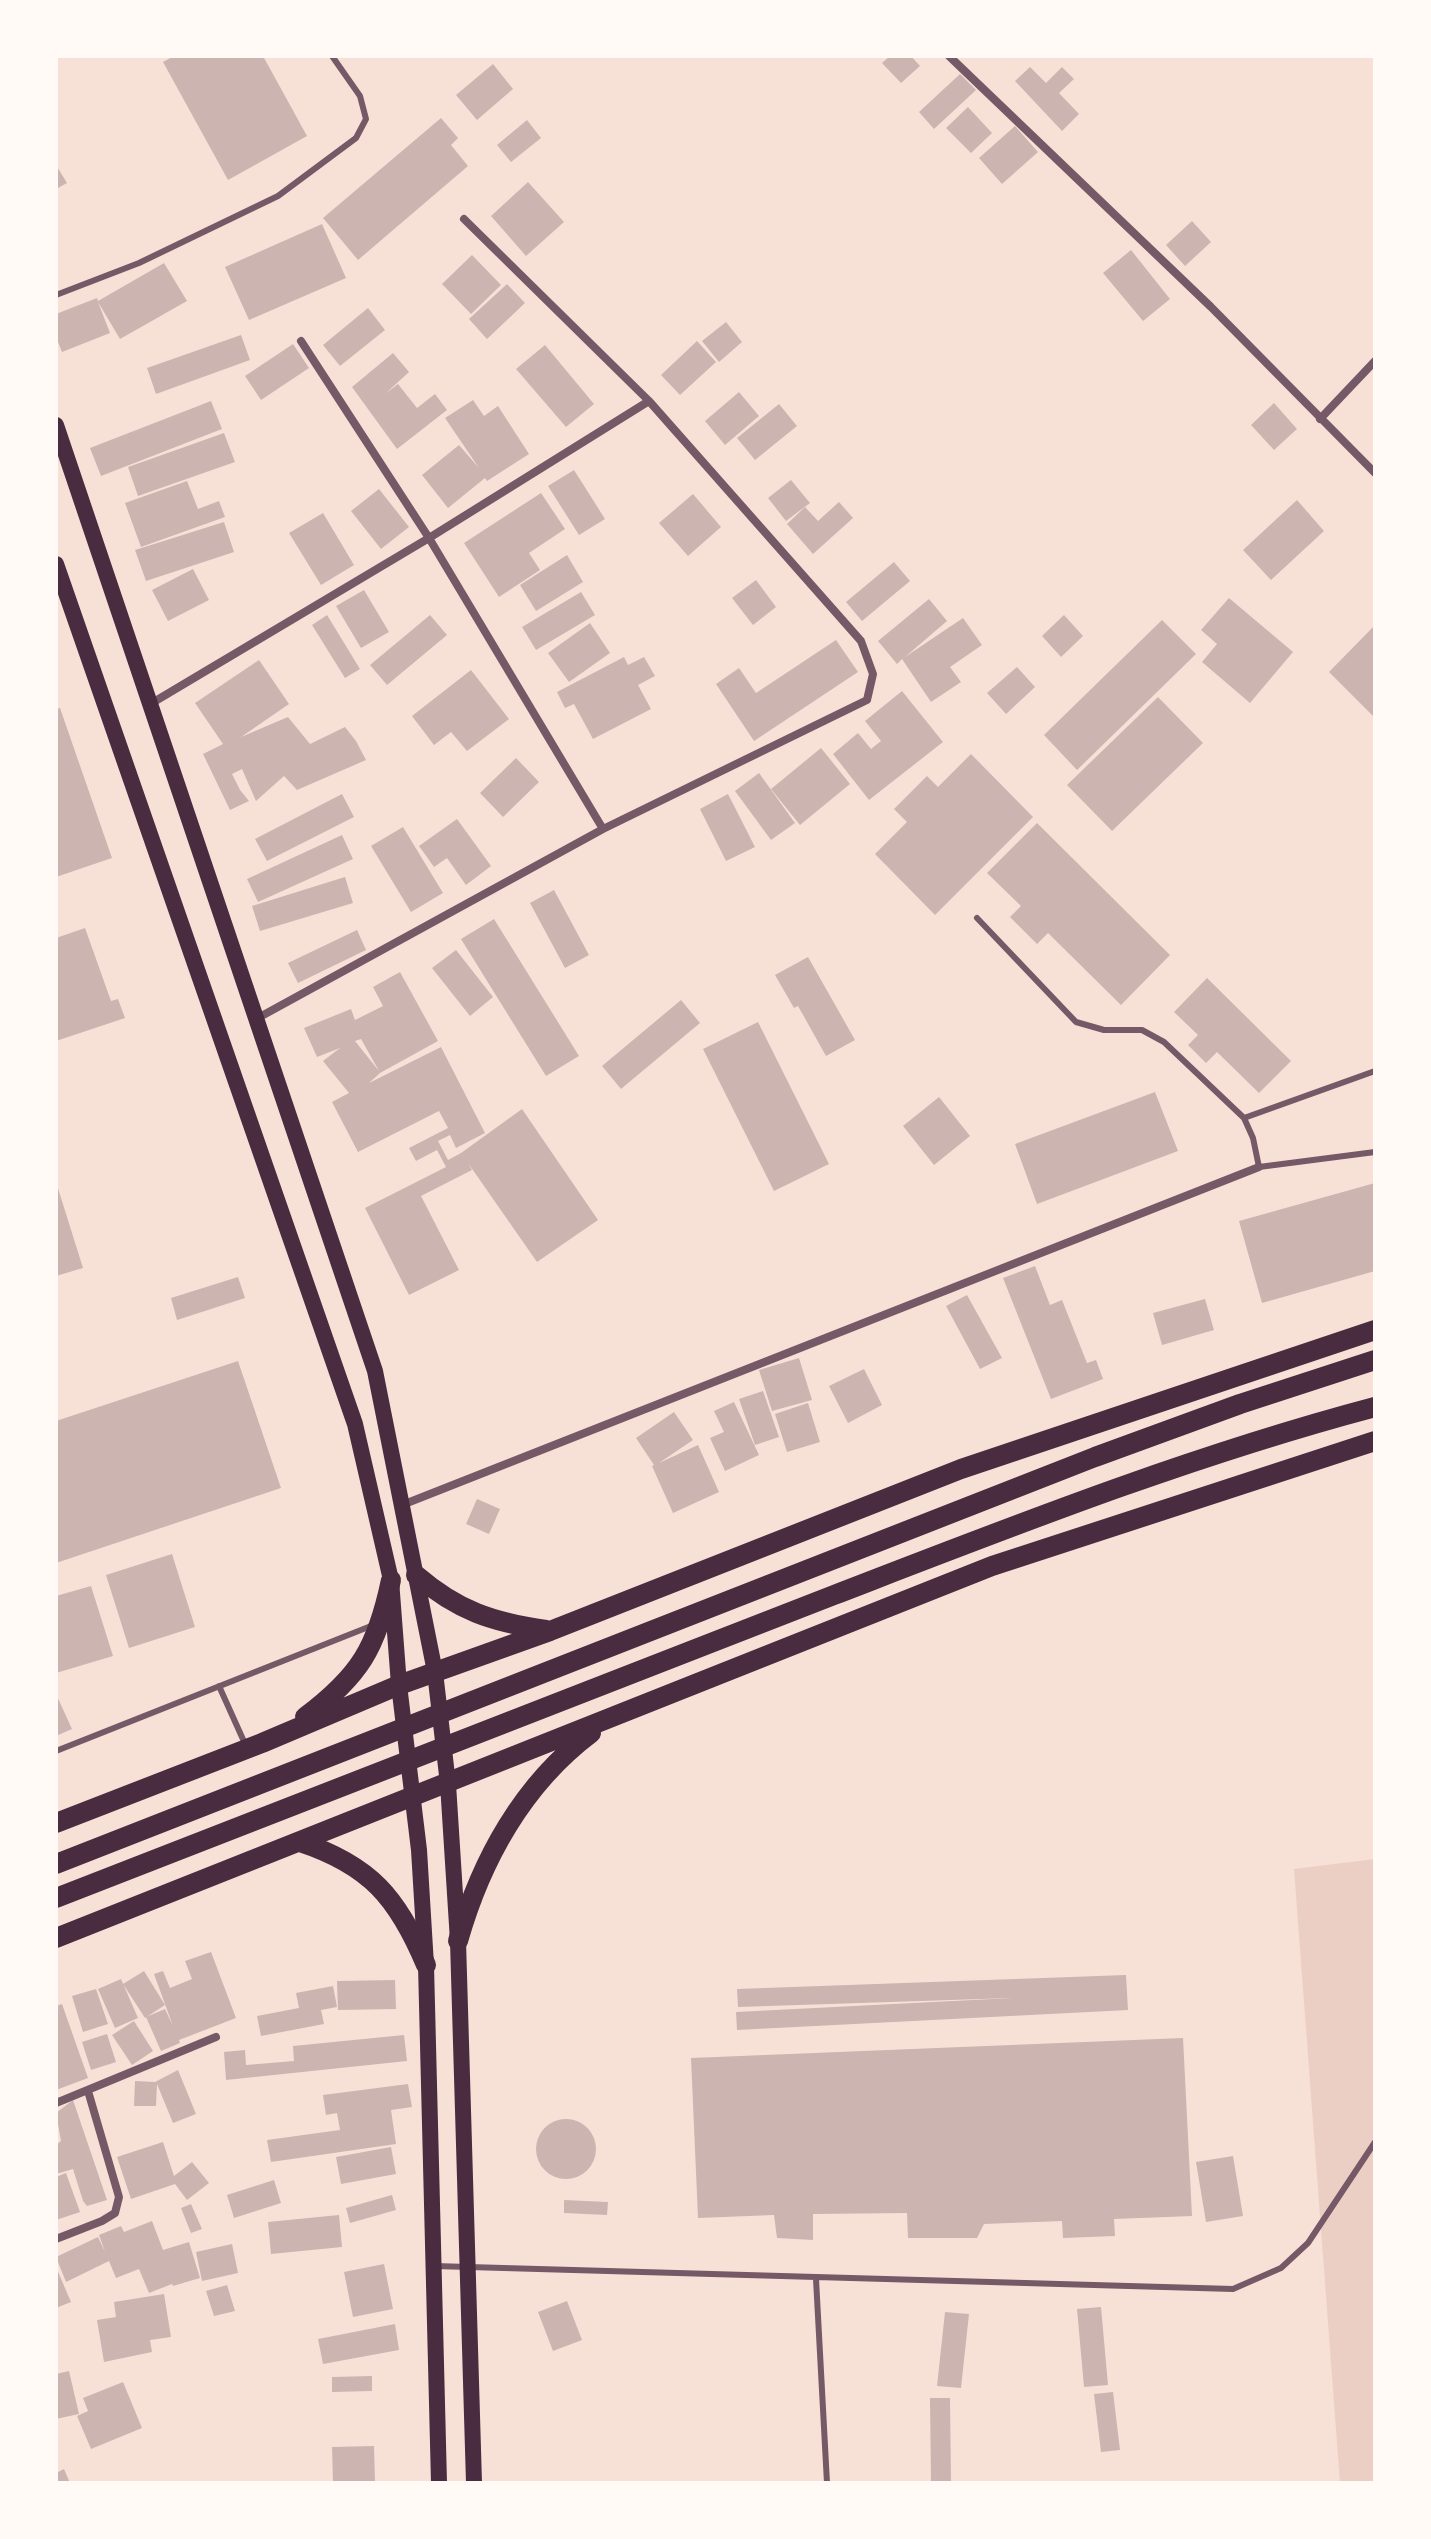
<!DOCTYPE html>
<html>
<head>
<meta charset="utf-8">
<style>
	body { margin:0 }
	#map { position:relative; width:1431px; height:2539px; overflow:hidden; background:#f7e1d7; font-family:"PT Sans Narrow",sans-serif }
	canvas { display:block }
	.frame { position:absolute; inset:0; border:58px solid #fffaf5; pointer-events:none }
</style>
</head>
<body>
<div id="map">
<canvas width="1431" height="2539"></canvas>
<div class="frame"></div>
</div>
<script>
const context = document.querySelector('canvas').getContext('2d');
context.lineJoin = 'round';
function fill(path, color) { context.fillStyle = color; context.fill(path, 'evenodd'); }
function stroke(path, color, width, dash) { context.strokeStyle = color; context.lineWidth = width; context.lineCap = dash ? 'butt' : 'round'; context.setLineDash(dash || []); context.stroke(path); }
fill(new Path2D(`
	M1375 1859V2483H1340L1294 1869Z`), '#ebcfc5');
fill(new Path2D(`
	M174 56H263L307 136 228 180 163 62Z
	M890 56H911L920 66 901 83 882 63Z
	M493 64 513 89 477 120 456 95Z
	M1030 67 1046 83 1062 67 1074 79 1059 93 1079 114 1062 131 1015 81Z
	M960 74 976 90 934 129 919 112Z
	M968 107 992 133 971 153 946 128Z
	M441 118 458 138 451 145 468 166 358 260 323 218Z
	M527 120 541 138 511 162 497 145Z
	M1015 126 1038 152 1002 184 979 158Z
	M56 165 67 183 56 189Z
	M528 182 564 222 526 256 491 216Z
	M1192 221 1211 242 1185 266 1166 245Z
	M322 224 346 278 249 320 225 267Z
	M1131 250 1170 299 1143 321 1103 273Z
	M472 255 501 285 471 314 442 284Z
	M164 263 187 301 120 339 98 302 110 333 62 352 56 337V314L97 298 98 301Z
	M507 284 525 303 487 339 469 319Z
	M368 308 385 330 340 366 323 345Z
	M726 322 742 342 719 362 702 341Z
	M241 335 250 360 156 394 147 368Z
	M697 341 716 362 680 395 661 375Z
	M293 344 309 368 261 400 245 376Z
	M545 345 594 404 566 427 516 369Z
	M393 353 409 372 385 394 398 384 417 408 435 394 447 410 397 449 352 387Z
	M739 392 759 416 725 445 705 421Z
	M473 400 484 416 498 406 529 454 487 481 485 478 448 508 422 475 459 445 479 468 445 418Z
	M211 401 222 429 101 476 90 448Z
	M1274 403 1297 429 1274 450 1251 425Z
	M779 404 797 426 755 460 737 438Z
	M224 433 235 462 138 496 128 467Z
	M574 470 605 519 579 535 548 486Z
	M791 480 810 503 786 521 768 498Z
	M187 481 198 509 219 501 225 517 141 547 125 503Z
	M379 489 409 527 381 549 351 511Z
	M541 493 565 529 529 553 540 570 499 597 464 543Z
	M693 494 721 527 688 556 659 523Z
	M1297 500 1324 531 1271 580 1243 550Z
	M839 502 853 518 813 554 787 524 805 507 818 521Z
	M323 513 354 565 321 585 289 533Z
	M224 522 234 552 146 581 135 550Z
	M567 555 583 582 536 611 520 585Z
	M894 562 910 581 862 621 846 602Z
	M193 569 209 600 168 621 152 590Z
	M756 580 776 607 753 625 732 598Z
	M364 590 389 632 361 648 336 606Z
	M581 592 595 615 536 650 522 627Z
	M1229 598 1293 652 1250 703 1202 662 1217 644 1201 630Z
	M929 599 947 621 905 657 963 618 982 645 950 667 961 682 931 702 902 659 897 664 878 641Z
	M327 615 360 669 345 678 312 625Z
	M430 615 447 635 387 685 370 665Z
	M1064 615 1083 636 1061 657 1042 636Z
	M1162 620 1196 654 1077 770 1044 735Z
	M590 623 610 653 569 682 548 653Z
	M1375 625V718L1329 672Z
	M836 640 858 672 754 741 716 684 739 668 756 693Z
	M624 657 628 665 644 657 655 676 638 685 651 709 593 739 574 704 565 708 557 692Z
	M259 660 289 704 241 737 288 717 310 744 345 727 356 741 366 760 297 790 284 776 256 801 242 769 232 774 240 790 249 801 230 810 203 754 223 744 195 703Z
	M1017 667 1035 687 1006 714 987 693Z
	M471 670 509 719 467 751 451 732 434 745 412 716Z
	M902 691 943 742 869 800 833 754 858 733 871 749 881 741 865 721Z
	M1158 697 1203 743 1112 831 1067 785Z
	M60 708 112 858 56 877V709Z
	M821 748 850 784 800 825 771 789Z
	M971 754 1033 817 935 915 875 854 907 822 894 809 927 776 938 787Z
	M516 758 539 782 503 817 480 793Z
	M759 773 795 823 771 840 735 791Z
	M342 794 354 817 267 861 255 839Z
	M728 794 755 847 726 861 700 809Z
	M457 819 491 866 466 885 447 858 434 867 419 846Z
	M1037 823 1170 955 1121 1005 1048 933 1037 944 1010 917 1021 906 987 873Z
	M403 827 443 893 411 912 371 846Z
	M342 835 353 859 258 902 247 879Z
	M345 877 353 903 260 931 252 906Z
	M554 890 589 955 565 968 530 903Z
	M494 919 579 1056 546 1076 461 939Z
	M85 928 111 1001 118 999 125 1018 56 1041V938Z
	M357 930 366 950 298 983 288 963Z
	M456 950 493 997 470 1016 432 968Z
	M808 957 855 1040 826 1056 798 1006 794 1008 775 975Z
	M400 972 438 1041 380 1073 369 1083 441 1047 485 1133 456 1148 450 1135 438 1141 448 1160 461 1153 522 1109 598 1220 537 1262 468 1163 472 1170 421 1196 459 1270 409 1295 365 1208 446 1167 437 1150 416 1161 409 1148 448 1128 439 1111 358 1152 332 1102 349 1093 323 1061 340 1048 317 1057 304 1028 351 1009 355 1020 383 1006 373 987ZM361 1039 379 1071 355 1041Z
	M1207 978 1291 1061 1259 1093 1217 1052 1206 1063 1188 1045 1198 1035 1174 1012Z
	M681 1000 700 1023 621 1089 602 1066Z
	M758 1022 829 1164 774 1191 703 1049Z
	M1155 1092 1178 1151 1037 1204 1015 1144Z
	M939 1097 970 1136 934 1165 903 1126Z
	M56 1182 83 1268 56 1276Z
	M1375 1183V1271L1262 1303 1239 1221Z
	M1035 1266 1050 1305 1062 1300 1087 1363 1096 1360 1103 1379 1051 1399 1003 1278Z
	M238 1277 245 1298 177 1320 171 1298Z
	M967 1295 1002 1358 980 1369 946 1306Z
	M1205 1299 1214 1330 1162 1345 1153 1313Z
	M799 1358 812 1400 772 1411 759 1370Z
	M238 1361 281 1488 56 1563V1421Z
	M864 1369 882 1405 848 1423 829 1386Z
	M763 1391 779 1437 755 1445 739 1399Z
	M734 1402 759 1455 725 1471 710 1438 724 1432 714 1411Z
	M808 1403 820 1442 787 1452 775 1414Z
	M674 1412 693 1440 659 1463 698 1445 719 1492 673 1513 652 1466 654 1465 636 1438Z
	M477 1499 500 1509 489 1534 466 1524Z
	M172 1554 195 1627 129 1648 106 1575Z
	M91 1586 113 1656 56 1673V1596Z
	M56 1694 72 1729 56 1736Z
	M211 1952 236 2018 179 2040 180 2043 161 2051 146 2017 165 2009 173 2026 154 1974 163 1971 170 1988 192 1979 185 1961Z
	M144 1971 165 2005 145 2018 123 1984Z
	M1126 1975 1128 2010 737 2030 736 2012 1012 1998 738 2007 737 1989Z
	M121 1979 138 2018 115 2028 98 1989Z
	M395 1980 396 2009 338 2010 337 1981Z
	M333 1986 337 2007 321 2010 324 2024 261 2036 257 2016 299 2008 296 1993Z
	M96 1989 108 2024 83 2032 72 1996Z
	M62 2004 88 2078 56 2090V2006Z
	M134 2021 153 2051 132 2065 112 2035Z
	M107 2034 116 2062 91 2070 82 2042Z
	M404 2035 407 2061 226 2080 224 2052 245 2050 246 2065 294 2061 293 2046Z
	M1183 2038 1192 2216 1114 2219 1115 2236 1063 2238 1062 2221 984 2224 977 2238H908L907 2213 813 2214V2240L777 2238 774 2215 698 2218 691 2058Z
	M178 2070 196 2114 173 2123 157 2084 156 2106H134L135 2081 155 2082Z
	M408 2084 412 2107 391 2110 396 2144 271 2162 267 2140 340 2130 337 2113 326 2115 323 2095Z
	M73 2100 107 2200 87 2206 83 2201 73 2169 56 2174V2145L61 2141 56 2113Z
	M536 2149a30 30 0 1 1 60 0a30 30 0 1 1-60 0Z
	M163 2142 174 2176 192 2162 209 2183 187 2200 175 2184 131 2199 117 2157Z
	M391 2147 396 2174 341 2184 336 2157Z
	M1233 2156 1243 2216 1206 2222 1196 2162Z
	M66 2173 80 2212 56 2220V2177Z
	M274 2180 281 2203 234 2218 227 2195Z
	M392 2195 396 2210 350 2223 346 2208Z
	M564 2200 608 2202 607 2215 564 2213Z
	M191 2204 202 2229 191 2233 181 2208Z
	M339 2215 342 2247 271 2254 268 2222Z
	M152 2221 163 2250 189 2242 200 2278 173 2286 172 2284 149 2293 139 2269 116 2278 109 2261 66 2282 56 2257 98 2237 105 2252 99 2235 121 2226 124 2232Z
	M232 2244 238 2273 202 2281 196 2252Z
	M384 2264 393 2309 353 2317 344 2272Z
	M56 2267 71 2302 56 2308Z
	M227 2285 235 2311 214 2316 206 2291Z
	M164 2294 171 2337 150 2340 152 2352 104 2362 97 2320 116 2317 114 2302Z
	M567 2301 582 2340 553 2351 538 2312Z
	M1101 2307 1108 2385 1084 2387 1077 2309Z
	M945 2312 969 2314 961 2388 937 2386Z
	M395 2324 399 2350 323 2364 318 2339Z
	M69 2371 79 2414 56 2419V2374Z
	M372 2376V2391L332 2392V2377Z
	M123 2382 142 2428 91 2449 77 2416 88 2411 83 2398Z
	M1113 2392 1120 2450 1101 2452 1094 2394Z
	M930 2398H950L951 2483H931Z
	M374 2446 375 2483H333L332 2447Z
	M64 2469 70 2483H56V2473Z`), '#ccb4b1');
stroke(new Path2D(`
	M56 295 139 263 278 196 356 138 366 119 360 96 332 56
	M977 918 1076 1022 1104 1030H1142L1164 1042 1244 1118 1253 1138 1259 1167 1375 1152
	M1244 1118 1375 1071
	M219 1686 246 1746
	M56 1751 371 1626
	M434 2266 1233 2289 1281 2268 1308 2243 1375 2142
	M816 2279 827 2483`), '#755966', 6);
stroke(new Path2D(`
	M949 56 1211 307 1375 473
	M301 341 429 538 603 829
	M1320 419 1375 361
	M152 703 429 538 649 401
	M256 1019 603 829 867 700 873 674 861 641 649 401 464 219
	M402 1505 1259 1167
	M56 2103 216 2037
	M56 2239 102 2221 115 2213 119 2197 88 2091`), '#755966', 8);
stroke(new Path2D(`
	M56 425 375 1371 435 1672 448 1784 458 1941 474 2483
	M56 564 355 1424 391 1580 399 1685 419 1850 426 1965 439 2483`), '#4a2c40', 16);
stroke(new Path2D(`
	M416 1575C458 1611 492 1622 546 1630
	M305 1717C360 1676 377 1647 391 1580
	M56 1823 262 1743 399 1685 550 1631 961 1469 1375 1330
	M300 1842C370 1865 398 1898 426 1965
	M56 1864 1095 1457 1240 1404 1375 1360
	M56 1898C315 1796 574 1694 834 1595 1013 1526 1190 1456 1375 1407
	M56 1938 992 1566 1375 1441
	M458 1941C481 1860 523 1784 591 1733`), '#4a2c40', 20);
</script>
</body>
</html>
